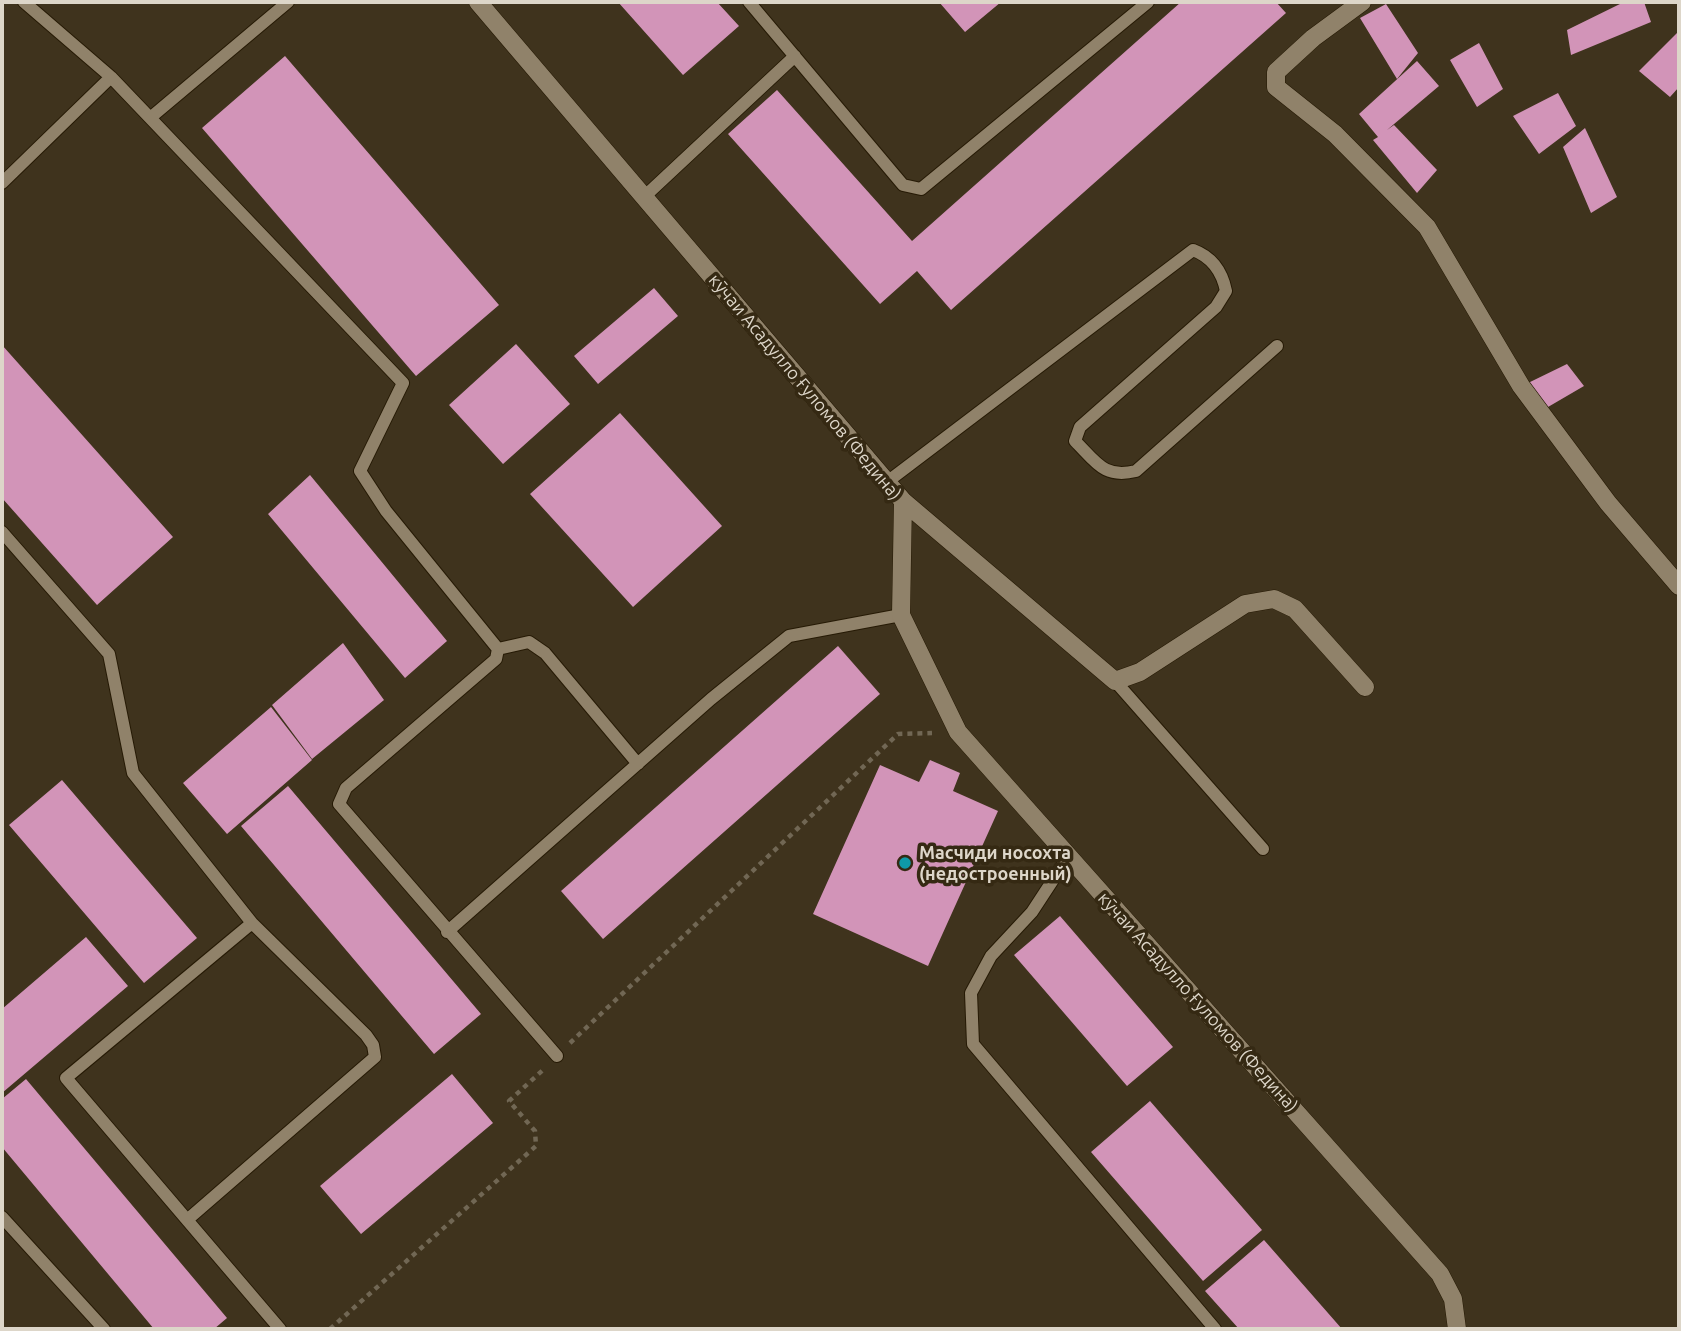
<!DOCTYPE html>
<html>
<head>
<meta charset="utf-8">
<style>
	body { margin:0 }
	#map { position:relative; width:1681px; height:1331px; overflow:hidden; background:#3f331d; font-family:Ubuntu,sans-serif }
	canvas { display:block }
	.frame { position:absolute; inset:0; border:4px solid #ddd6c9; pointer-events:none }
</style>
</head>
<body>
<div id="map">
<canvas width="1681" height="1331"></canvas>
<div class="frame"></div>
</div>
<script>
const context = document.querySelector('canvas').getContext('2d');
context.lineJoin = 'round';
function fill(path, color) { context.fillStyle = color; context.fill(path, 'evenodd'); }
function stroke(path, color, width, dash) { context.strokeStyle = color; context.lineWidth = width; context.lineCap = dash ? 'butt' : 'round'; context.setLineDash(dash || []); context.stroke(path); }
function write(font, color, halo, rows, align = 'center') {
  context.font = font + ' Ubuntu,sans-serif'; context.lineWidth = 7; context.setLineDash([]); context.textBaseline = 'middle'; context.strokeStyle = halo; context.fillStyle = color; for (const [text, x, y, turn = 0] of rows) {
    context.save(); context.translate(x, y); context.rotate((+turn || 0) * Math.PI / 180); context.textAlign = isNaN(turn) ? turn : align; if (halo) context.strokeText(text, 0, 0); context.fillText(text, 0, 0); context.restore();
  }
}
fill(new Path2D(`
	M618 2H717L739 26 683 75Z
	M939 2H1001L965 32Z
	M1181 2H1276L1286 13 951 310 917 271 880 304 728 134 777 90 912 241Z
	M1624 2H1644L1651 22 1571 55 1567 30Z
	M1386 4 1418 53 1397 79 1360 18Z
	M1679 31V87L1670 97 1639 71Z
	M1479 43 1503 89 1477 107 1450 60Z
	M285 56 499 305 416 376 202 128Z
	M1417 61 1439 86 1387 130 1394 125 1437 170 1417 193 1373 140 1378 137 1359 114Z
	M1558 93 1576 126 1539 154 1513 116Z
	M1585 128 1617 197 1591 213 1563 147Z
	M654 288 678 316 598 384 574 356Z
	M516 344 570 404 503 464 449 405Z
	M2 345 173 537 97 605 2 498Z
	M1567 364 1584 386 1548 407 1528 383Z
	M620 413 722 526 633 607 530 494Z
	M310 475 447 641 405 678 268 514Z
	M343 643 384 700 312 759 272 705Z
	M838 646 880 694 603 939 561 891Z
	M271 707 312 760 227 834 183 783Z
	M930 760 960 773 953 791 998 811 928 966 813 914 880 765 919 782Z
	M62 780 197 938 144 983 9 825Z
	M288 786 481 1014 434 1054 241 826Z
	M1060 916 1173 1047 1127 1086 1014 955Z
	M86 937 128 986 2 1093V1009Z
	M452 1074 493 1123 361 1234 320 1186Z
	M26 1079 227 1318 214 1329H154L2 1147V1099Z
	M1150 1101 1262 1230 1203 1281 1091 1152Z
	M1264 1240 1342 1329H1239L1205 1291Z`), '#d294b8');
const lane = new Path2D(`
	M749 2 903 185 921 189 1148 2
	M111 77 403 383 360 471 386 511 498 649 496 659 346 788 339 804 557 1056
	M150 118 288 2
	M2 183 111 77 24 2
	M644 197 795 56
	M887 482 1193 250C1212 257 1222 271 1226 291L1216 307 1080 427 1075 441C1096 462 1104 479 1136 471L1277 346
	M2 532 109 654 133 773 252 923 66 1078 280 1329
	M498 649 529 642 545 653 638 764
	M1115 681 1263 849
	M1068 857 1032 912 991 956 971 993 973 1044 1215 1329
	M447 932 711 699 789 636 901 615
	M2 1217 104 1329
	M187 1220 375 1057 373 1045 366 1035 252 923`);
const street = new Path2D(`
	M478 2 903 501 901 615 958 732 1440 1274 1453 1299 1457 1329
	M1362 2 1313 38 1276 72V87L1335 134 1427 227 1521 386 1608 503 1679 586
	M903 501 1115 681 1140 672 1245 604 1274 599 1295 609 1365 687`);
stroke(lane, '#261a05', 14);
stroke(street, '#261a05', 19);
stroke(new Path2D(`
	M570 1043 898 734 932 733
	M330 1329 536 1146 535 1131 509 1101 544 1069`), '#716754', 4.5, [5, 5]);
stroke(lane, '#90826a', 12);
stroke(street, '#90826a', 18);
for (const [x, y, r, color] of [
	[905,863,7,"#0f9aa8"]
]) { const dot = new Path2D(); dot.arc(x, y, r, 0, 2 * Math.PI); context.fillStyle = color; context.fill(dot); stroke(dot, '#352913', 2.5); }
write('18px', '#ddd6c9', '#352913', [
	["кӯчаи Асадулло Ғуломов (Федина)",805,387,50],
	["кӯчаи Асадулло Ғуломов (Федина)",1198,1002,48]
]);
write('bold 18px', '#ddd6c9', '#352913', [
	["Масчиди носохта",919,853],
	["(недостроенный)",919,874]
], 'left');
</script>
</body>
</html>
